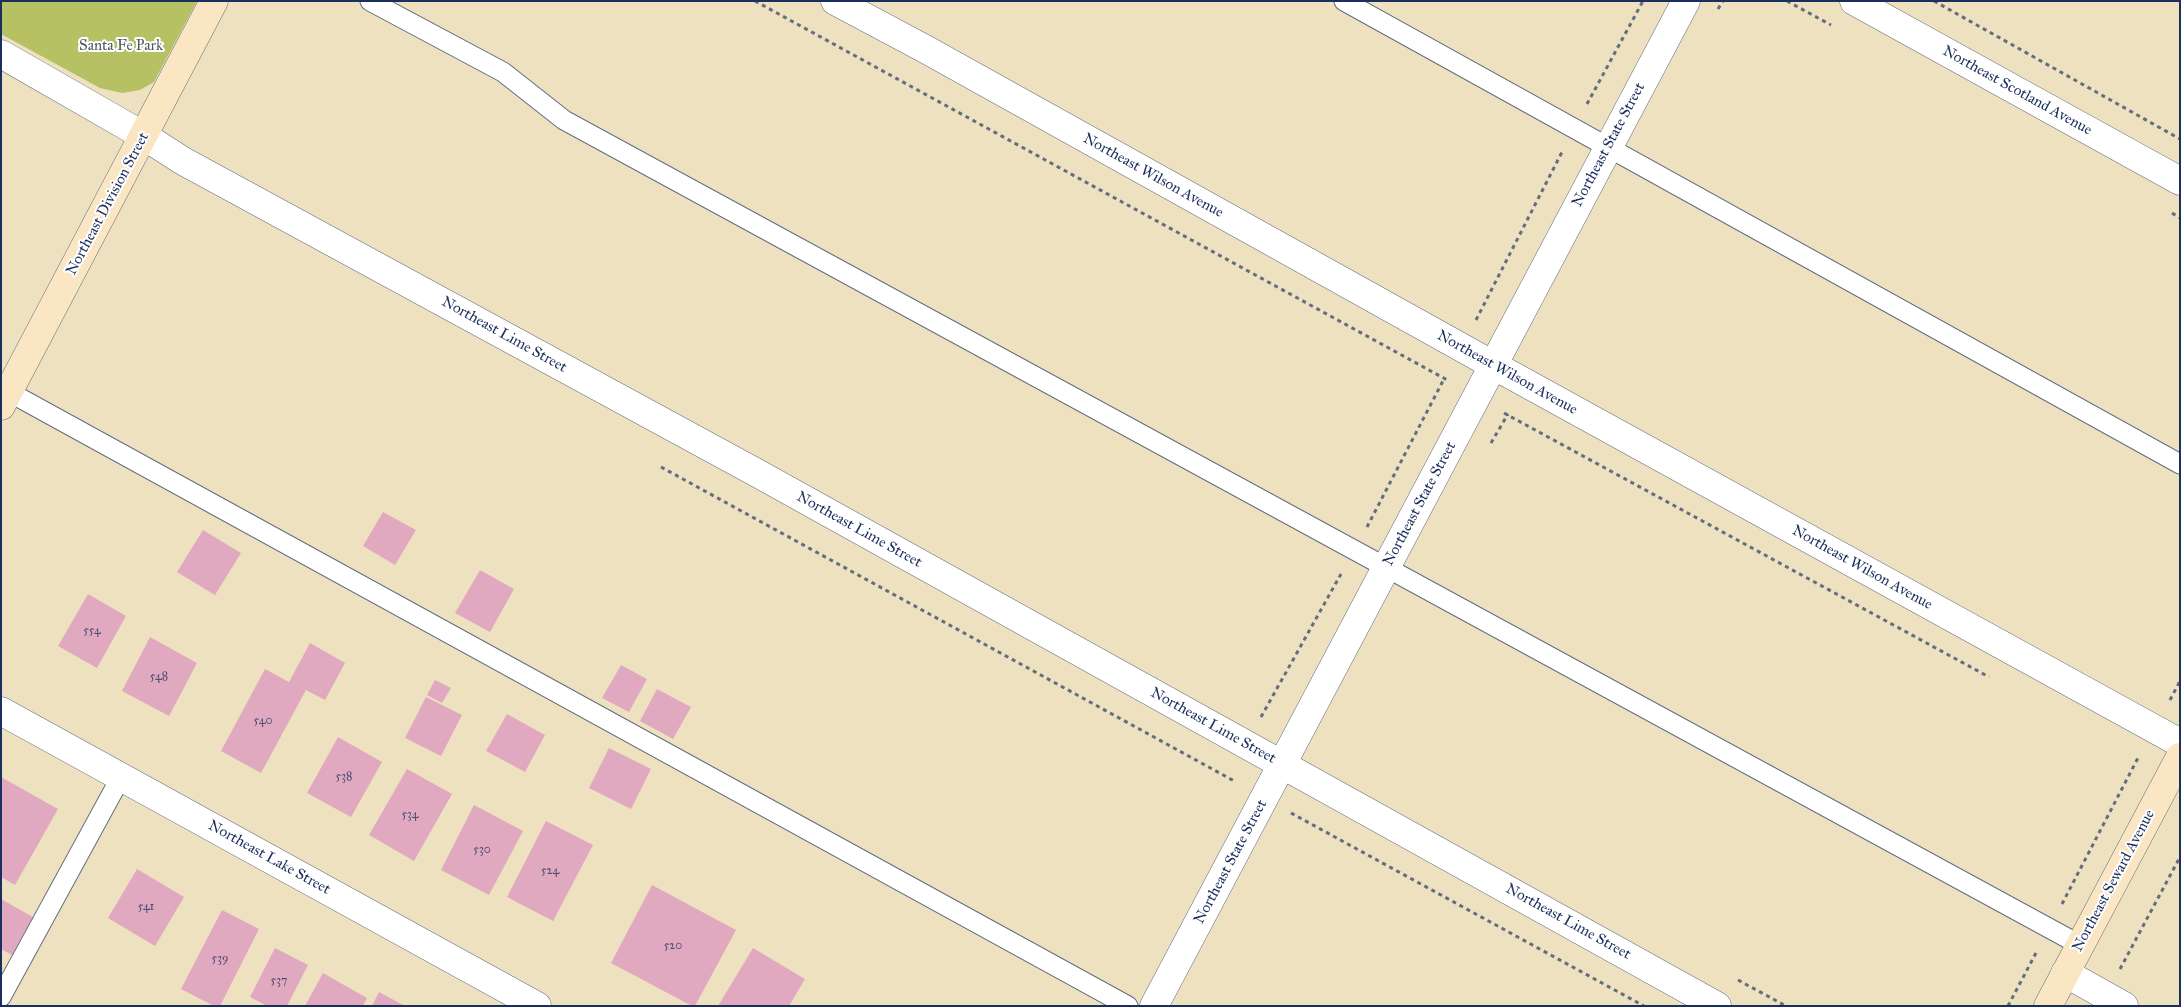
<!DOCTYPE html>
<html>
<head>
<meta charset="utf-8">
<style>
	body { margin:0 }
	#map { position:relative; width:2181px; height:1007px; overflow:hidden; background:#ede1c0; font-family:"IM FELL Great Primer",serif }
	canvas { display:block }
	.frame { position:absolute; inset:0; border:2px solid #1b2f5e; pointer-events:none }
</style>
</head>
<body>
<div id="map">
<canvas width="2181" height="1007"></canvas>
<div class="frame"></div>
</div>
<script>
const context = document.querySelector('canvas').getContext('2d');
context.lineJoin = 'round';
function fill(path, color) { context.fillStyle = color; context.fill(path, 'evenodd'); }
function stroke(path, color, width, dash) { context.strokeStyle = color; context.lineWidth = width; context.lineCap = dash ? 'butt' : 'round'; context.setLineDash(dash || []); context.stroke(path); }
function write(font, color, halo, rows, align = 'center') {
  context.font = font + ' "IM FELL Great Primer",serif'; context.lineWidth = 4; context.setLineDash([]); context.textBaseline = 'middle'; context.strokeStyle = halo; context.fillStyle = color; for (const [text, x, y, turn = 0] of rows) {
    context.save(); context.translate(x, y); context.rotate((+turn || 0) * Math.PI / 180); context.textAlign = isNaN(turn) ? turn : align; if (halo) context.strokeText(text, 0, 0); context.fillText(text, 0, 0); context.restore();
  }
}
fill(new Path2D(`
	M1 1H197L154 82 140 90 122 93 100 88 1 34Z`), '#b6c163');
fill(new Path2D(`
	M383 512 416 530 395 565 363 546Z
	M203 530 241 553 215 595 177 572Z
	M480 570 514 589 490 632 455 613Z
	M88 594 126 616 97 668 58 646Z
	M150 637 197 663 169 716 122 691Z
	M310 643 345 663 325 700 306 690 261 773 221 751 265 669 289 682Z
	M621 665 647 679 629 712 602 698Z
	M435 680 451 688 442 703 427 695Z
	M657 689 691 707 673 739 640 721Z
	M426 697 462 715 441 756 405 738Z
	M507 714 545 735 525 772 486 751Z
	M338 737 382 762 351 817 307 793Z
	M609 748 651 769 631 809 589 788Z
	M407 769 452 794 414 861 369 835Z
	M1 777 58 809 15 885 1 877Z
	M474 805 523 831 489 895 441 870Z
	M546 821 593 845 553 921 507 897Z
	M137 869 184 897 155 946 108 918Z
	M652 885 736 930 695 1006H692L611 963Z
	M1 899 33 917 12 955 1 949Z
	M222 910 259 929 220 1006H214L181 989Z
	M275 948 308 965 287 1006H267L250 997Z
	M753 948 805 979 789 1006H718Z
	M323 973 367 998 363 1006H305Z
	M379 992 405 1006H372Z`), '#e1a9bf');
const lane = new Path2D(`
	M370 1 503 72 564 120 2080 945
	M1344 1 2180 464
	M9 392 1128 1006
	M1 997 121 777`);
const street = new Path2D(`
	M835 1 927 50 1493 365 2180 743
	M1854 1 2180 181
	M1 54 144 136 183 161 757 473 1717 1006
	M1 711 537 1006
	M2065 973 2124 1006
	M1154 1006 1686 1`);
const secondary = new Path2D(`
	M1 406 214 1
	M2048 1006 2180 757`);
stroke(lane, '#646d80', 21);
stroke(street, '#646d80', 29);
stroke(secondary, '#646d80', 29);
stroke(new Path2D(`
	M755 1 1449 381
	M1787 1 1831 25
	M1934 1 2180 139
	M1718 9 1723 1
	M1587 104 1643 1
	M2172 213 2180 218
	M1476 320 1562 152
	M1504 413 1989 677
	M1491 443 1508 414
	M661 467 1236 782
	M1367 527 1445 377
	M2170 700 2180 681
	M1261 717 1341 574
	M1291 813 1644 1006
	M2062 904 2139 756
	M2120 969 2180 857
	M1738 980 1786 1006
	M2008 1006 2037 951`), '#646d80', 3, [4, 4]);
stroke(lane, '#fff', 19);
stroke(street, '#fff', 28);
stroke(secondary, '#fbe6c3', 28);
write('12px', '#4c4e76', null, [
	["554",92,631],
	["548",159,677],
	["540",263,721],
	["538",344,777],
	["534",410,815],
	["530",482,850],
	["524",550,871],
	["541",146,907],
	["520",673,946],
	["539",220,959],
	["537",279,981]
]);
write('15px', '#4a5b60', '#fff', [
	["Santa Fe Park",121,46]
]);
write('15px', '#1b2f5e', '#fff', [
	["Northeast Scotland Avenue",2017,91,29],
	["Northeast State Street",1609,145,-62],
	["Northeast Wilson Avenue",1153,176,29],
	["Northeast Division Street",108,204,-62],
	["Northeast Lime Street",504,335,29],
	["Northeast Wilson Avenue",1507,373,29],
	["Northeast State Street",1420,504,-62],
	["Northeast Lime Street",859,530,29],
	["Northeast Wilson Avenue",1862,568,29],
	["Northeast Lime Street",1213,726,29],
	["Northeast Lake Street",269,858,29],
	["Northeast State Street",1231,862,-62],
	["Northeast Seward Avenue",2114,881,-62],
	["Northeast Lime Street",1568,922,29]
]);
</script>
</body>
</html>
